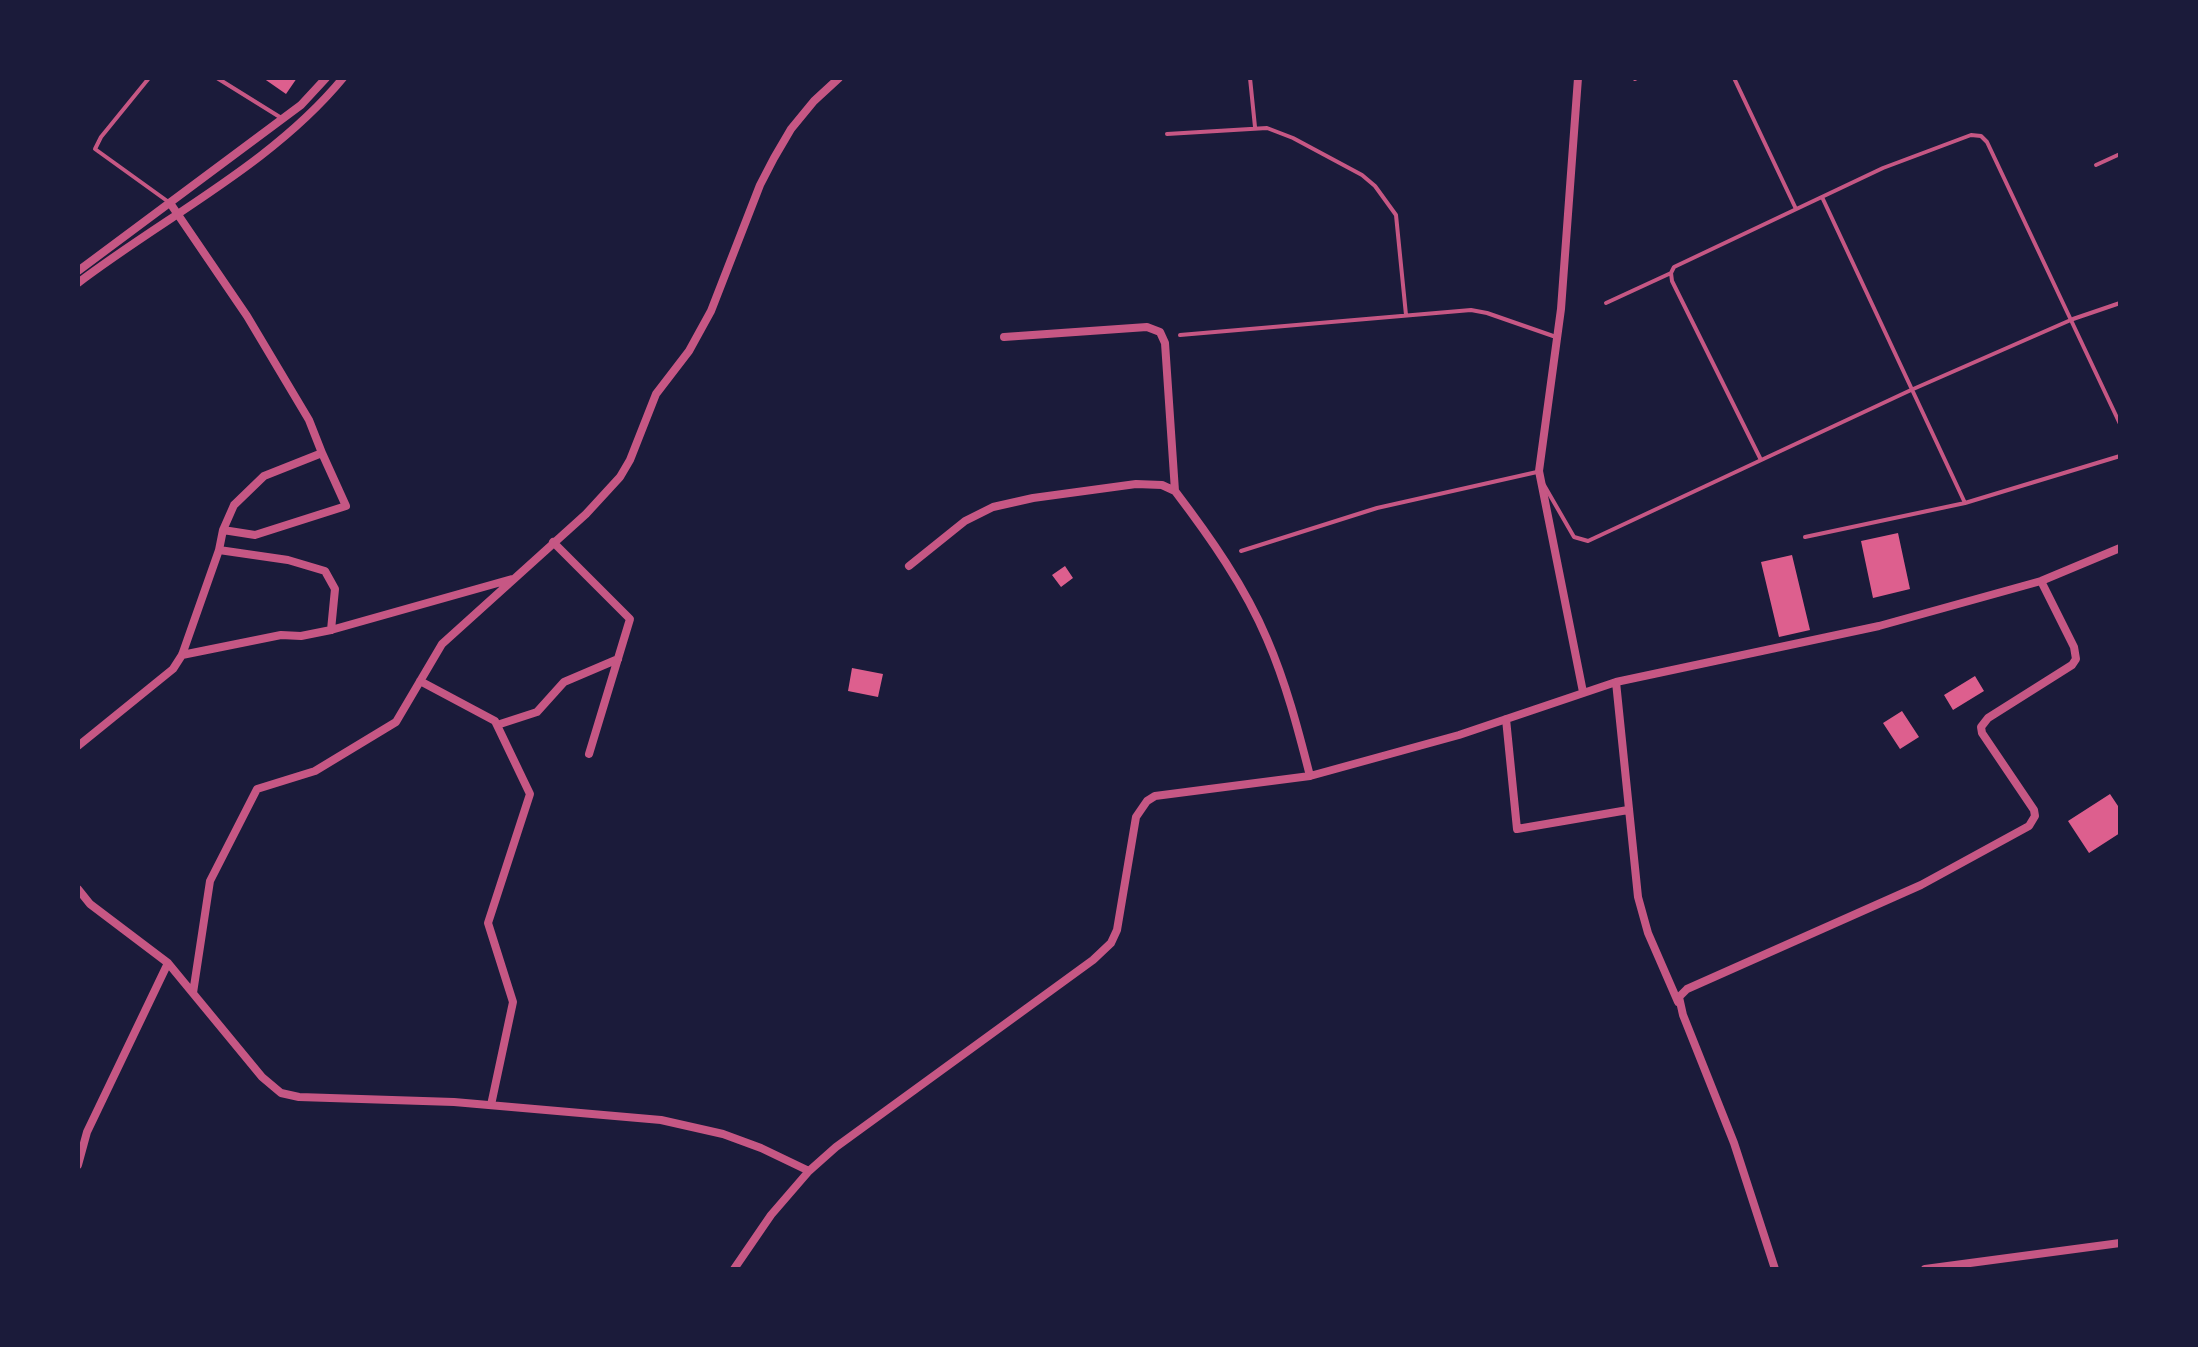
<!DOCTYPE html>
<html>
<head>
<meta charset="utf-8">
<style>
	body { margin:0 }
	#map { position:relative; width:2198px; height:1347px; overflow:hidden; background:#1b1b3a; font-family:"Crimson Pro",serif }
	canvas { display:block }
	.frame { position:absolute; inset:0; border:80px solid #1b1b3a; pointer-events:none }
</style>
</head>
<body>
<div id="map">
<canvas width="2198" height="1347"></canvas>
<div class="frame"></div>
</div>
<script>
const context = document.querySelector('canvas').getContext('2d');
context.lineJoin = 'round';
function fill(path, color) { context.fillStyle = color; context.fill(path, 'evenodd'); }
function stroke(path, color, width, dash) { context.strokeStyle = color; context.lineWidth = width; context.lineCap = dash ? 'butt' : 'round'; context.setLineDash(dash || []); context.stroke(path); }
fill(new Path2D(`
	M263 78H297L286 94Z
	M1898 533 1910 589 1873 598 1861 541Z
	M1792 555 1810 630 1779 637 1761 562Z
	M1065 566 1073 578 1061 587 1052 575Z
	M852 668 883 674 878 697 848 691Z
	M1975 676 1984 691 1953 710 1944 695Z
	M1902 711 1919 737 1900 749 1883 723Z
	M2110 794 2120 809V833L2089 853 2068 821Z`), '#dd5f8e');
stroke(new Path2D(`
	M149 78 101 137 95 149 170 203
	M217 78 283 119
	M1250 78 1255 127
	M1734 78 1796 209
	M1635 79 1637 78
	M1167 134 1267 128 1293 138 1362 175 1375 186 1396 215 1406 315
	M2096 165 2120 154
	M1822 197 1965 503 2120 456
	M1606 303 1671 273
	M1180 335 1471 310 1487 313 1556 337
	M1761 460 1672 281 1671 273 1674 267 1883 168 1971 135 1981 136 1987 142 2120 424
	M1544 485 1574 537 1588 541 1911 390 2073 319 2120 303
	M1805 537 1965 503
	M1241 551 1377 508 1537 472`), '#c65784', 4);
stroke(new Path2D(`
	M1578 78 1561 309 1539 471 1583 692
	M78 271 301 105 326 78
	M78 283C166 216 272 164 343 78
	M1004 337 1147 327 1160 332 1165 343 1175 491
	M223 530 255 535 346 506 322 453
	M553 542 630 619 589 754
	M219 550 288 560 325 571 335 589 331 630
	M909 566 965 521 993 507 1033 498 1136 484 1162 485 1175 491C1210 537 1245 587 1267 639 1286 683 1298 729 1310 776
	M182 655 281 635 301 636 331 630 512 579
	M420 681 495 721 530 794 488 923 513 1002 491 1105
	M1616 682 1638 897 1648 933 1678 1002
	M1506 719 1517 829 1628 810
	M497 725 537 712 564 682 618 659
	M78 746 173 669 182 655 219 550 223 530 234 505 264 476 322 453 309 420 247 316 170 203
	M78 889 90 904 168 963 262 1077 281 1093 299 1097 454 1102 661 1120 723 1134 761 1148 809 1171
	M193 993 210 881 257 789 315 771 396 722 442 644 586 514 620 477 630 460 656 394 689 351 711 311 760 185 774 158 791 129 814 101 839 78
	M78 1165 87 1132 168 963
	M734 1269 771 1215 809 1171 836 1147 1093 960 1111 943 1117 930 1136 817 1147 801 1155 796 1310 776 1459 735 1616 682 1879 626 2041 581 2120 548
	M1775 1269 1734 1143 1683 1015 1679 997 1687 989 1921 885 2029 826 2035 816 2034 810 1982 733 1981 727 1988 718 2072 665 2076 659 2074 647 2041 581
	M1925 1269 2120 1243`), '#c65784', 8);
</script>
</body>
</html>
